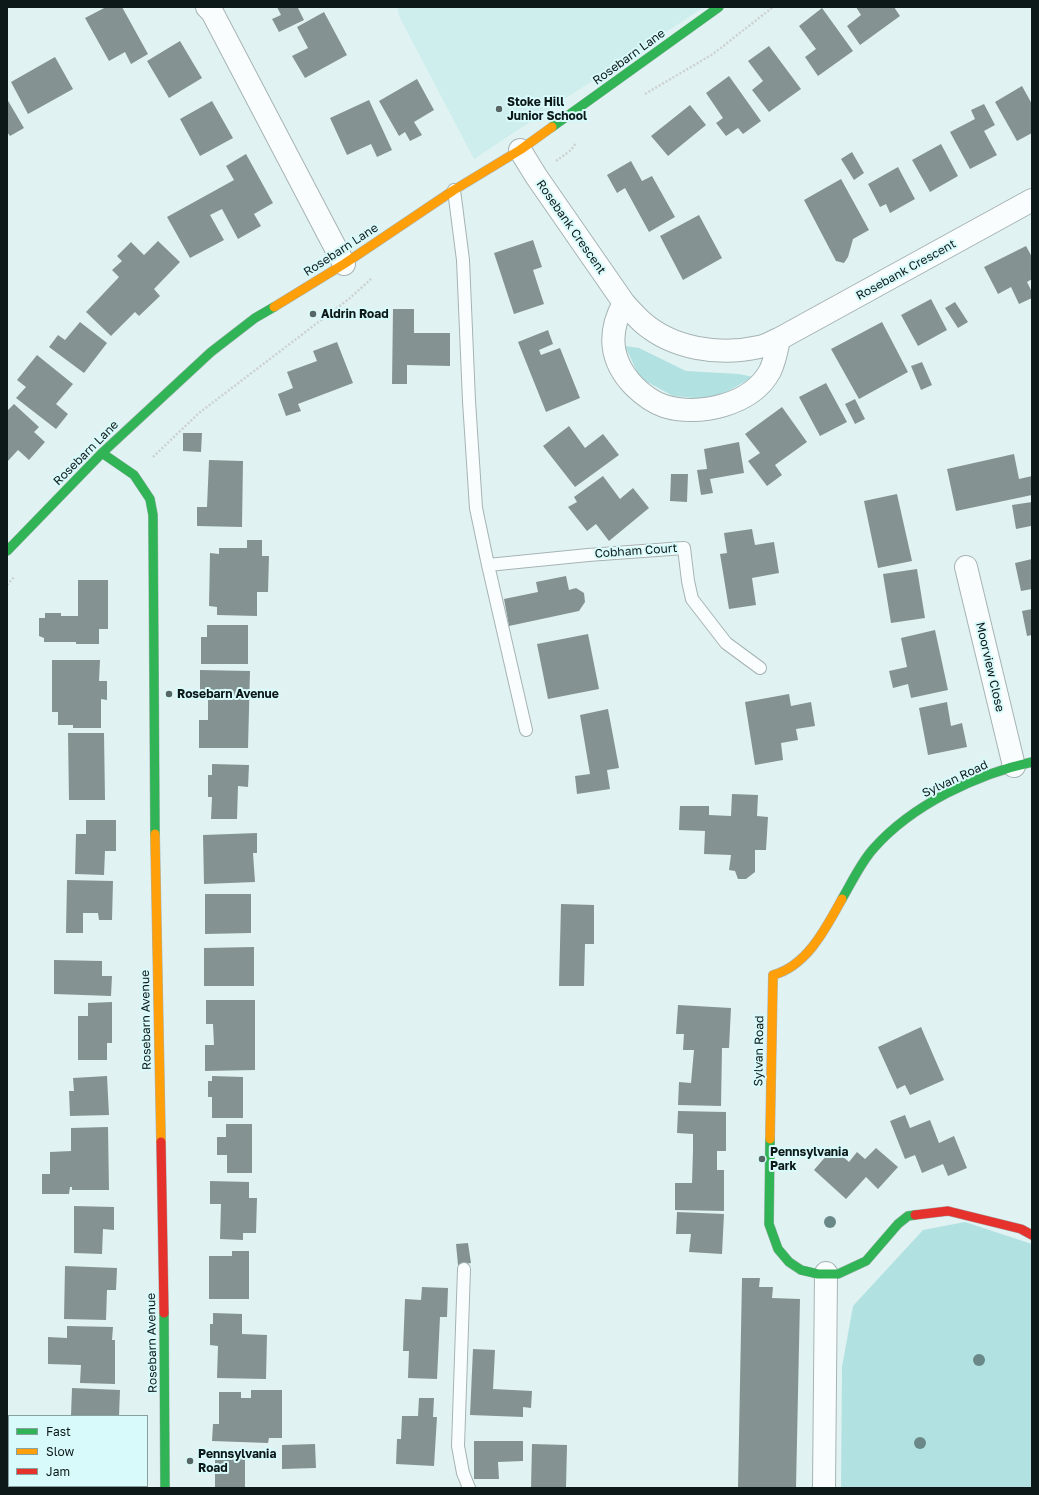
<!DOCTYPE html>
<html>
<head>
<meta charset="utf-8">
<style>
	body { margin:0 }
	#map { position:relative; width:1039px; height:1495px; overflow:hidden; background:#e1f2f2; font-family:"Golos Text",sans-serif }
	canvas { display:block }
	.frame { position:absolute; inset:0; border:8px solid #0d1919; pointer-events:none }
	.legend { position:absolute; left:8px; top:1415px; width:140px; height:72px; box-sizing:border-box; background:#d9fafa; border:1px solid #87a0a0; margin:0; padding:5px 7px; list-style:none; font-size:12px; color:#0d1919 }
	.legend li { display:flex; align-items:center; gap:8px; height:20px }
	.legend b { width:20px; border:1px solid #87a0a0 }
</style>
</head>
<body>
<div id="map">
<canvas width="1039" height="1495"></canvas>
<div class="frame"></div>
<ul class="legend">
<li><b style="height:5px;background:#30b455"></b>Fast</li>
<li><b style="height:5px;background:#ff9f0a"></b>Slow</li>
<li><b style="height:5px;background:#e5322d"></b>Jam</li>
</ul>
</div>
<script>
const context = document.querySelector('canvas').getContext('2d');
context.lineJoin = 'round';
function fill(path, color) { context.fillStyle = color; context.fill(path, 'evenodd'); }
function stroke(path, color, width, dash) { context.strokeStyle = color; context.lineWidth = width; context.lineCap = dash ? 'butt' : 'round'; context.setLineDash(dash || []); context.stroke(path); }
function write(font, color, halo, rows, align = 'center') {
  context.font = font + ' "Golos Text",sans-serif'; context.lineWidth = 4; context.setLineDash([]); context.textBaseline = 'middle'; context.strokeStyle = halo; context.fillStyle = color; for (const [text, x, y, turn = 0] of rows) {
    context.save(); context.translate(x, y); context.rotate((+turn || 0) * Math.PI / 180); context.textAlign = isNaN(turn) ? turn : align; if (halo) context.strokeText(text, 0, 0); context.fillText(text, 0, 0); context.restore();
  }
}
fill(new Path2D(`
	M397 7H704L474 159 399 16Z`), '#ceeded');
fill(new Path2D(`
	M625 346 639 348 686 371 739 374 753 377 721 395 706 399 673 396 640 378Z
	M965 1222 1032 1244V1488H841L842 1367 853 1306 923 1230Z`), '#b2e1e1');
fill(new Path2D(`
	M106 7H122L148 54 131 64 125 52 109 61 85 18Z
	M277 7H301L298 8 304 20 279 32 272 19 281 15Z
	M856 7H894L900 16 860 45 847 26 861 15Z
	M822 8 853 51 818 76 805 57 816 49 799 26Z
	M324 12 347 55 305 78 292 56 308 48 297 27Z
	M180 41 202 78 169 98 147 61Z
	M769 46 801 89 769 112 752 90 763 81 748 61Z
	M55 57 73 89 28 114 11 82Z
	M729 76 761 121 743 134 738 128 726 136 716 123 723 118 706 93Z
	M417 79 434 110 414 122 422 135 410 141 405 132 399 136 379 101Z
	M1022 86 1032 104V133L1017 141 995 102Z
	M7 99 24 128 10 136 7 132Z
	M369 100 392 150 377 157 371 144 347 155 330 118Z
	M212 101 233 138 200 156 180 119Z
	M984 104 995 125 984 131 997 155 970 169 950 132 975 119 971 110Z
	M690 105 706 125 668 156 651 136Z
	M941 144 958 176 930 192 912 160Z
	M852 152 864 173 854 180 841 159Z
	M246 154 273 203 254 214 261 226 238 239 222 209 210 215 224 240 190 258 167 217 234 180 226 166Z
	M631 161 642 181 652 176 675 217 649 232 625 188 617 193 607 175Z
	M898 167 915 199 890 213 886 204 880 207 868 184Z
	M841 179 869 230 853 239 848 257 844 263 836 261 804 200Z
	M699 215 722 258 683 280 660 236Z
	M533 240 542 267 533 270 544 304 514 314 494 253Z
	M158 241 180 262 154 289 160 296 139 316 135 312 111 336 86 312 119 277 112 270 122 261 117 256 131 242 144 255Z
	M1026 246 1032 257V279L1027 282 1032 292V298L1019 304 1011 287 998 294 984 267Z
	M931 299 947 330 918 346 901 315Z
	M955 302 968 322 958 328 945 308Z
	M393 309H414V333H450V366L407 365V384H392Z
	M80 322 107 343 84 373 49 347 58 335 65 340Z
	M882 322 908 372 859 399 831 349Z
	M548 330 553 344 539 350 541 355 560 348 580 398 546 412 518 342Z
	M337 342 353 383 298 404 301 411 286 416 278 394 293 388 287 372 317 361 313 351Z
	M37 355 73 384 56 404 68 414 56 429 16 398 26 387 17 380Z
	M922 362 932 385 921 390 911 366Z
	M826 383 847 422 820 436 799 397Z
	M855 399 865 419 855 424 845 404Z
	M14 404 39 427 34 432 45 442 29 460 18 450 7 462V411Z
	M782 407 807 442 775 465 782 475 767 486 748 461 760 453 745 434Z
	M569 426 585 448 603 434 619 455 575 487 543 446Z
	M183 433H202L201 452 183 451Z
	M739 442 744 473 710 479 713 493 701 495 697 470 707 469 704 449Z
	M1014 454 1019 479 1032 476V495L956 511 947 469Z
	M209 460 243 461 242 527 197 526V507H207Z
	M671 474H688L687 502 670 501Z
	M603 476 620 499 633 488 649 508 609 541 596 524 587 531 568 507 577 502 574 497Z
	M897 494 912 561 878 568 864 501Z
	M1032 502V529L1031 526 1016 529 1012 505Z
	M752 529 755 545 774 542 779 573 752 578 756 605 729 609 720 554 727 553 724 533Z
	M247 540H262V556H269L268 592H257V616L217 615V607L209 606 210 553 219 554V548H247Z
	M1032 559V589L1021 591 1015 563Z
	M917 569 925 618 891 623 883 574Z
	M566 576 569 590 576 588 584 593 585 602 579 611 509 626 504 599 538 592 536 582Z
	M78 580H108V629H99V644H76V642H44V638L39 636V618H45V613H61V616H78Z
	M1032 609V635L1027 636 1022 611Z
	M207 625H248V664H201V637H207Z
	M935 630 948 690 911 698 908 684 893 688 889 671 907 667 901 638Z
	M588 634 599 689 548 699 537 644Z
	M52 660H100L99 681H107V700L101 699V728H73V725H58V712H52Z
	M200 670 250 671 248 748H199V720H208V697H200Z
	M789 694 791 706 811 702 815 726 796 729 798 740 781 743 783 760 755 765 745 702Z
	M947 702 951 726 962 723 967 747 928 755 919 708Z
	M608 709 619 768 607 770 610 789 577 794 575 776 590 774 580 715Z
	M68 733H104L105 800H69Z
	M212 764 249 765 248 787 238 786 237 819H211L212 797H208V775H212Z
	M732 794 758 795 757 816 768 817 766 850H755V872L746 879H738L735 871 729 870 731 855 704 854 705 831 679 830 680 806H709V815L731 816Z
	M86 820H116V851H105L104 875 75 874 76 834H86Z
	M257 833V853H253L255 882 204 884 203 835Z
	M67 880 113 881 112 920H99L98 913H83V933H66Z
	M205 894H251V933L205 934Z
	M561 904 594 905V944H585L584 986H559Z
	M254 947V986H204V948Z
	M54 960 102 961V976H112L111 996 54 994Z
	M206 1000H255V1070L205 1071V1045H214L213 1024H206Z
	M112 1002V1043H107V1060H78V1016H88V1003Z
	M678 1005 731 1008 729 1048H722L721 1106 678 1105 679 1082 691 1083 694 1050H683L684 1034H676Z
	M921 1027 944 1080 910 1095 905 1085 897 1089 878 1047Z
	M107 1076 109 1115 70 1116 69 1091H74L73 1078Z
	M212 1076 243 1077V1118H212V1097H208V1081H212Z
	M678 1111 726 1112V1151H717V1170H724V1211L675 1210V1183H692L693 1150V1134L677 1133Z
	M905 1115 910 1128 930 1120 939 1143 954 1136 967 1168 948 1176 943 1164 922 1173 915 1155 905 1159 890 1121Z
	M226 1124H252V1173H227V1155H217V1137H226Z
	M108 1127 109 1190H72V1187H70L69 1194H42V1174H50V1152L71 1151V1128Z
	M833 1148 849 1162 857 1152 865 1159 876 1148 898 1167 878 1189 866 1177 846 1199 814 1170Z
	M210 1181 249 1182V1198H257L256 1233H243V1240L220 1239 221 1204H210Z
	M74 1206 114 1207V1230L103 1229 102 1254 74 1253Z
	M677 1212 724 1214 722 1254 689 1252 691 1234H676Z
	M468 1243 471 1263 458 1265 456 1244Z
	M232 1251H249V1299H209V1256H232Z
	M65 1266 117 1268 116 1290H107L106 1320 64 1319Z
	M742 1278H760L759 1287H773L772 1298 800 1299 796 1488H738Z
	M422 1287 448 1288 447 1317H440L437 1379 408 1378 409 1351H403L405 1299 421 1300Z
	M213 1313 242 1314V1334L267 1335 266 1379 217 1378 218 1346 210 1345V1324H213Z
	M67 1326 113 1327 112 1340H115V1384L80 1383 81 1365 48 1364V1337L67 1338Z
	M473 1349 495 1350 493 1389 532 1391 531 1408 523 1407V1417L470 1415Z
	M72 1388 120 1390 119 1416H71Z
	M251 1390H282V1438H269L268 1443 212 1441 213 1424H219V1392H241V1398H251Z
	M419 1398H434L433 1417H437L434 1466 396 1464 397 1439H401L402 1416H418Z
	M474 1441H523V1461L498 1462 499 1479H474Z
	M315 1444 316 1468 282 1469V1445Z
	M532 1444 567 1445 566 1488H531Z
	M215 1457 245 1458V1488H215Z`), '#859292');
const lane = new Path2D(`
	M454 190 463 260 469 401 476 508 488 565 526 730
	M488 565 588 555 684 548 688 581 692 599 726 643 760 668
	M464 1269 458 1446 463 1473 469 1488`);
const street = new Path2D(`
	M207 7 212 12 344 264
	M520 150 536 176 624 303C629 309 635 315 641 321 672 349 719 356 759 347 766 346 773 341 779 339L1032 200
	M624 303C607 333 610 361 634 386 643 395 652 402 664 406 698 417 752 405 770 371 775 361 777 349 779 339
	M966 567 1014 766
	M824 1488 826 1273`);
const fast = new Path2D(`
	M552 127 719 7
	M102 453 134 475 150 499 153 515 155 834
	M7 551 102 453 211 352 255 318 274 307
	M842 899C852 882 861 862 874 848 912 805 977 774 1032 762
	M770 1139 769 1224 778 1249 789 1262 801 1270 818 1274H838L866 1261 898 1224 908 1216 915 1215
	M164 1313 165 1488`);
const slow = new Path2D(`
	M274 307 344 264 454 190 520 150 552 127
	M155 834 161 1142
	M770 1139 773 975C807 966 826 928 842 899`);
const jam = new Path2D(`
	M161 1142 164 1313
	M915 1215 948 1211 1021 1229 1032 1235`);
stroke(lane, '#a6b3b3', 14);
stroke(street, '#a6b3b3', 24);
stroke(fast, '#a6b3b3', 10);
stroke(slow, '#a6b3b3', 10);
stroke(jam, '#a6b3b3', 10);
stroke(new Path2D(`
	M645 94 713 54 773 7
	M556 161 571 150 576 143
	M153 457 199 413 350 298 372 278
	M7 585 15 576`), '#ccd1d1', 2.5, [2, 2]);
stroke(lane, '#fafdfd', 12);
stroke(street, '#fafdfd', 22);
stroke(fast, '#30b455', 9);
stroke(slow, '#ff9f0a', 9);
stroke(jam, '#e5322d', 9);
context.fillStyle = '#6b8888';
for (const [x, y] of [
	[830,1222],
	[979,1360],
	[920,1443]
]) { context.beginPath(); context.arc(x, y, 6, 0, 2 * Math.PI); context.fill(); }
for (const [x, y, r, color] of [
	[499,109,4,"#576565"],
	[313,314,4,"#576565"],
	[169,694,4,"#576565"],
	[762,1159,4,"#576565"],
	[190,1461,4,"#576565"]
]) { const dot = new Path2D(); dot.arc(x, y, r, 0, 2 * Math.PI); context.fillStyle = color; context.fill(dot); stroke(dot, '#d9fafa', 1.5); }
write('12px', '#0d1919', '#d9fafa', [
	["Rosebarn Lane",629,57,-36],
	["Rosebank Crescent",571,227,55],
	["Rosebarn Lane",341,250,-33],
	["Rosebank Crescent",906,270,-29],
	["Rosebarn Lane",86,453,-45],
	["Cobham Court",636,551,-4],
	["Moorview Close",990,667,77],
	["Sylvan Road",955,779,-25],
	["Rosebarn Avenue",146,1020,-91],
	["Sylvan Road",759,1051,-89],
	["Rosebarn Avenue",152,1343,-91]
]);
write('bold 12px', '#0d1919', '#d9fafa', [
	["Stoke Hill",507,102],
	["Junior School",507,116],
	["Aldrin Road",321,314],
	["Rosebarn Avenue",177,694],
	["Pennsylvania",770,1152],
	["Park",770,1166],
	["Pennsylvania",198,1454],
	["Road",198,1468]
], 'left');
</script>
</body>
</html>
